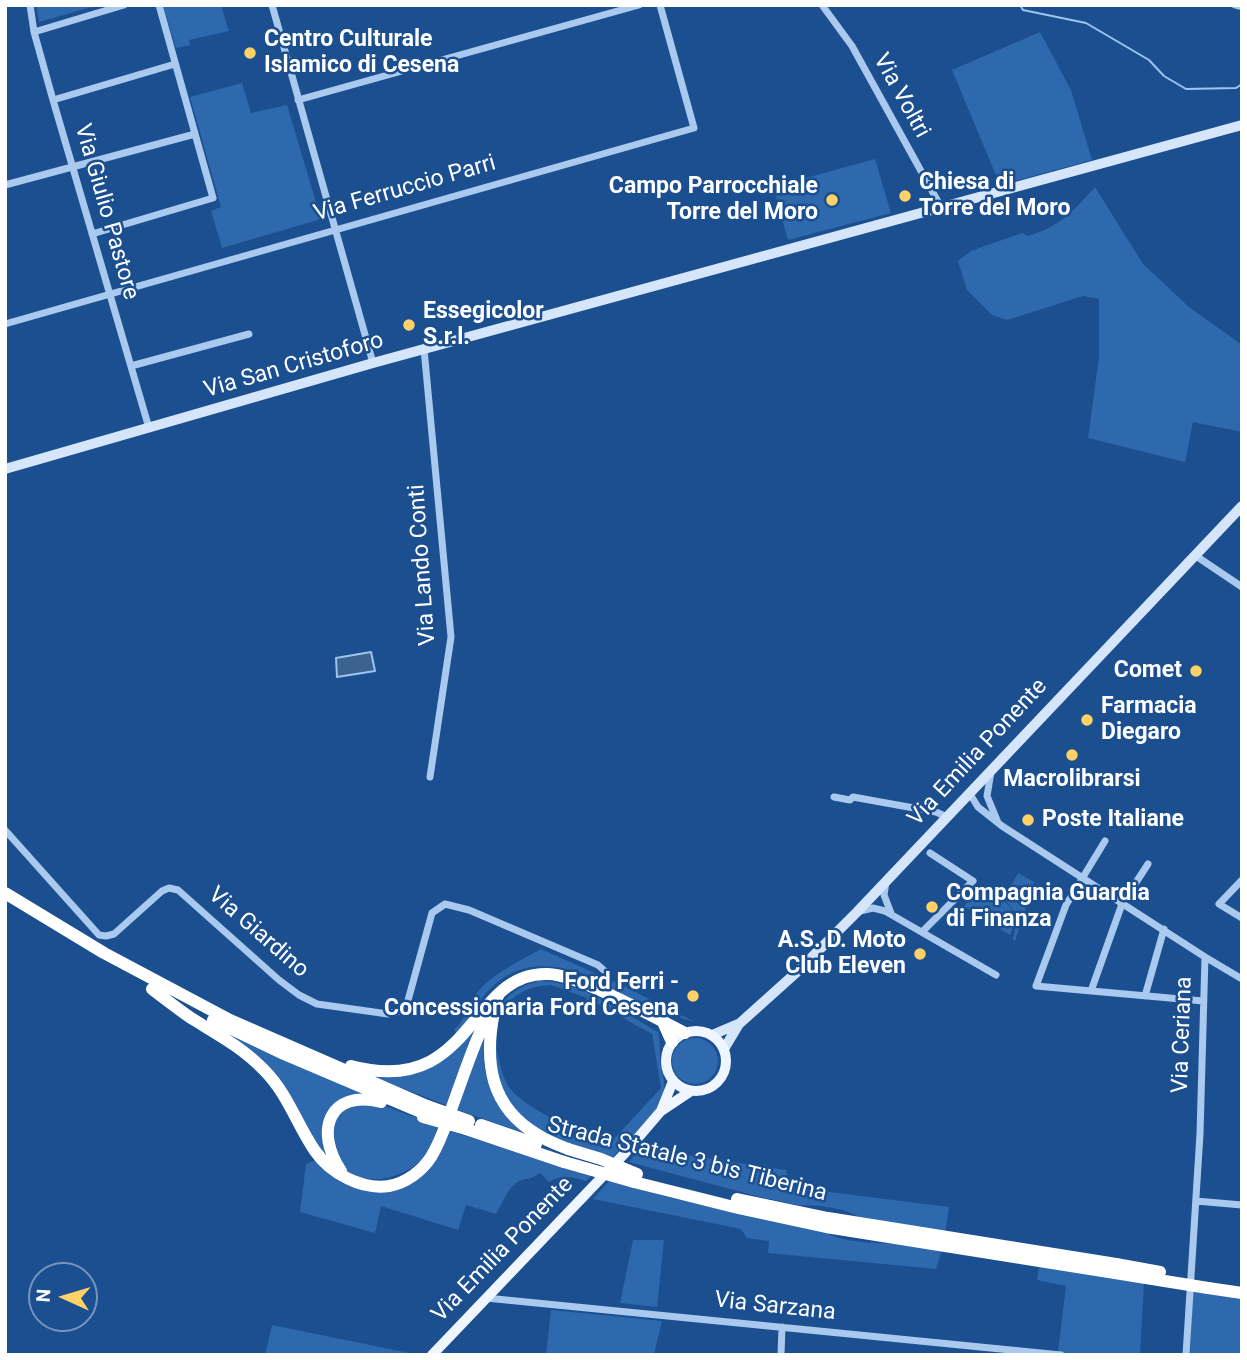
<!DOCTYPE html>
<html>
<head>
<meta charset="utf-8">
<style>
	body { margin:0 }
	#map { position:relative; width:1247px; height:1360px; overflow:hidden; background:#1b4f8f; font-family:Roboto,sans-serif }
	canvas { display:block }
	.frame { position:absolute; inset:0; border:7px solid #fff; pointer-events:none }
	.north { position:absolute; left:28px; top:1262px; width:70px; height:70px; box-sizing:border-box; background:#1b4f8f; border:2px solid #7695bc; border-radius:50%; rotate:274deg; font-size:19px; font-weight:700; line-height:28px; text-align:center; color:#fff }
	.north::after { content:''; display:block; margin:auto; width:24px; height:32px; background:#ffd166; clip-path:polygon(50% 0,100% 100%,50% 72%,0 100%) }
</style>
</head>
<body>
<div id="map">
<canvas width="1247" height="1360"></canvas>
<div class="frame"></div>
<div class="north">N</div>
</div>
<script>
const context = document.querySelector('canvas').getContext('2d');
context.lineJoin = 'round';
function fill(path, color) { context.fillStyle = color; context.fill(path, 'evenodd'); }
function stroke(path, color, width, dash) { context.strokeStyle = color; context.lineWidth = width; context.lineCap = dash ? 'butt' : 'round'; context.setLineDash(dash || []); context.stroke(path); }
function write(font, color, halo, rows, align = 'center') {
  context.font = font + ' Roboto,sans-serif'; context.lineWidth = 5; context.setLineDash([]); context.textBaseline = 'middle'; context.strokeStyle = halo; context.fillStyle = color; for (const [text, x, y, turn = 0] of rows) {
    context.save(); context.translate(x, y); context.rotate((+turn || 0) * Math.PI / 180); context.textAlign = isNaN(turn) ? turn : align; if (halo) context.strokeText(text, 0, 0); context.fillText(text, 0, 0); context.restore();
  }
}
fill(new Path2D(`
	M36 5H99L39 22Z
	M163 5H221L229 31 189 40 190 45 176 48Z
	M1040 32 1071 90 1092 160 1000 185 952 70Z
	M242 83 251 113 287 105 321 219 222 248 211 211 221 207 190 97Z
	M875 159 891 213 788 240 773 187Z
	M1095 187 1143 264 1189 307 1242 345V432L1193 422 1185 462 1088 438 1099 357V299L1083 296 1007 320 992 315 967 290 958 261 971 251 1022 233 1028 236C1061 226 1072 212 1095 187Z
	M1018 873 1034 882 1015 941 1013 940 1017 916 1005 899 1007 896 1014 901 1017 896 1024 893V888L1019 885 1016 889 1013 898 1007 893Z
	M982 895C1005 894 1022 912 1010 935L995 926 993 915 985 913 980 917 964 906 970 899Z
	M541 949 597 974 594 978C550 960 511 959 480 1001 472 1011 467 1023 459 1034L454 1030C464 1021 467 1008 474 997 489 975 518 962 541 949Z
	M539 981C581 981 622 1012 658 1032 661 1044 659 1053 661 1065 662 1074 666 1082 664 1092 660 1114 628 1140 613 1157 589 1149 541 1137 524 1120 517 1113 500 1094 498 1086 495 1078 496 1067 496 1059 492 1019 495 992 539 981ZM551 985 587 998 584 1007 590 1011 596 1003 652 1034 661 1088 612 1141C577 1128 543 1119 515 1094 505 1085 502 1072 499 1060 489 1018 507 987 551 985Z
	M613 981 695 1022 671 1015 668 1019 610 987Z
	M488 1018C476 1082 489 1090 530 1135L455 1109Z
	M476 1024 446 1105 363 1073H404Z
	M231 1034 368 1094 342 1099 334 1105 322 1128 326 1161 302 1119 230 1036Z
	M672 1061a23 23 0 1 1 46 0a23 23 0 1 1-46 0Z
	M377 1103 438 1126C434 1136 431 1148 425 1156 404 1182 347 1193 335 1153 333 1148 333 1142 332 1136 331 1126 336 1114 345 1109 353 1104 368 1105 377 1103Z
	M449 1131 592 1175 586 1181C572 1177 562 1174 549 1182L540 1173C532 1179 527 1178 519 1181 508 1187 502 1204 496 1214L466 1205 458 1230 381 1206 375 1233 300 1212 306 1164 315 1160C341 1189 358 1192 396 1188Z
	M640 1148 786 1170 790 1187 949 1207 945 1232 868 1220 843 1210 821 1206 798 1205 760 1197 629 1162Z
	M609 1181 667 1197 820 1230C845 1244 870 1242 897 1244 912 1246 927 1248 942 1250L936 1269 768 1253 769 1241 747 1238 741 1229 593 1199Z
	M633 1240H664L657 1307 620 1303Z
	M1039 1266 1144 1282 1140 1355H1083L1058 1352 1066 1286 1037 1280Z
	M1193 1290 1242 1298V1355H1190Z
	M551 1310 662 1321 654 1355H546Z
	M272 1325 419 1355H265Z`), '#2e69ad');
const water = new Path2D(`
	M371 652 375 671 337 677 336 658Z`);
fill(water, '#3c6290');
stroke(water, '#9cc4f0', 2);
stroke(new Path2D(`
	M1020 5 1023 10 1086 23 1149 60 1164 76 1186 89 1236 88 1242 84`), '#9cc4f0', 2);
stroke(new Path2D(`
	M30 5 34 32 53 100 149 428
	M272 5 373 363
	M822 5 852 46 942 209
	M1235 5 1242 7
	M34 32 124 5
	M53 100 175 64
	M298 100 639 5
	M5 185 195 134
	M92 234 213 198 159 5
	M5 324 694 128 660 5
	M424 349 451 637 430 777
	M131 366 249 334
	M1196 556 1242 587
	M991 772 987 796 997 820
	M970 794 978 807 1002 826 1205 957 1200 1134 1186 1355
	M834 797 850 800 853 797 936 812 947 817
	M5 830 99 935 106 936 114 934 162 891 169 888 178 890 279 980 299 995 317 1004 388 1014 400 1011 407 1004 432 913 445 904 469 910 598 965 607 973 600 991
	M1105 841 1066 905 1036 986 1203 1001
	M1242 880 1219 904 1242 918
	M886 882 884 895 891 913
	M860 911 873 908 885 911 996 975
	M922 932 973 881 930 853
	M1205 957 1242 979
	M1091 991 1122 904 1148 864
	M1145 996 1164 929
	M1196 1201 1242 1205
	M486 1298 1061 1355
	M781 1355 782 1327`), '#a9c9ee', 7);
stroke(new Path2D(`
	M5 469 373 363 1242 125
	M712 1035 738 1024
	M724 1049 739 1024 798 971 857 912 1242 506`), '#d6e6fa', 10);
stroke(new Path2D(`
	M666 1061a30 30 0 1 1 60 0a30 30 0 1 1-60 0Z
	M661 1111 673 1081
	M432 1355 625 1153 661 1111 691 1091`), '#f0f6ff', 10);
stroke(new Path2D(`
	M5 893 104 953 230 1020 427 1106
	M152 989C165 999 178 1009 191 1018 217 1034 243 1048 264 1070 288 1094 297 1125 315 1151 331 1174 362 1190 389 1186 406 1183 422 1171 431 1157 441 1141 446 1124 452 1107 466 1069 478 1030 499 994
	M494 1012C484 1062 490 1107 538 1135 547 1141 558 1145 568 1149
	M213 1020 284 1054 423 1113
	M663 1022 672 1042
	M351 1066C474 1099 468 971 548 974 580 975 653 1017 685 1033
	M481 1125 536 1144
	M466 1129 564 1162
	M341 1171C314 1131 329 1089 381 1102
	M634 1182 738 1208 826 1227 1115 1273
	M737 1199 828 1218 1116 1264
	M1208 1288 1242 1293`), '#fff', 12);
stroke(new Path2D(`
	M427 1106 469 1121
	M423 1117 466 1129
	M568 1149 601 1159 637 1174
	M564 1162 634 1182
	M1116 1264 1160 1272
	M1115 1273 1208 1288`), '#fff', 12);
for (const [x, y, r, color] of [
	[250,53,7,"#ffd166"],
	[905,196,7,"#ffd166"],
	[832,200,7,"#ffd166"],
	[409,325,7,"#ffd166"],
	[1196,671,7,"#ffd166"],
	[1087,720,7,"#ffd166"],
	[1072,755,7,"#ffd166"],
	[1028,820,7,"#ffd166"],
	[932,907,7,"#ffd166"],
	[920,954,7,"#ffd166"],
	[693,996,7,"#ffd166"]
]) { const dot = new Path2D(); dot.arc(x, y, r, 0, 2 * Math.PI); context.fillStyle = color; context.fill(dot); stroke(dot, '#1b4f8f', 2.5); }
write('bold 23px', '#fff', '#1b4f8f', [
	["Centro Culturale",264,40],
	["Islamico di Cesena",264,66],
	["Chiesa di",919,183],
	["Torre del Moro",919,209],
	["Campo Parrocchiale",818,187,"right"],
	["Torre del Moro",818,213,"right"],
	["Essegicolor",423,312],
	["S.r.l.",423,338],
	["Comet",1182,671,"right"],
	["Farmacia",1101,707],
	["Diegaro",1101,733],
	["Macrolibrarsi",1072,780,"center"],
	["Poste Italiane",1042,820],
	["Compagnia Guardia",946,894],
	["di Finanza",946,920],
	["A.S. D. Moto",906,941,"right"],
	["Club Eleven",906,967,"right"],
	["Ford Ferri -",679,983,"right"],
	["Concessionaria Ford Cesena",679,1009,"right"]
], 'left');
write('23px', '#fff', '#1b4f8f', [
	["Via Voltri",901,96,61],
	["Via Ferruccio Parri",405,189,-16],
	["Via Giulio Pastore",106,212,74],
	["Via San Cristoforo",294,366,-16],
	["Via Lando Conti",423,565,-94],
	["Via Emilia Ponente",978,753,-47],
	["Via Giardino",258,933,41],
	["Via Ceriana",1183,1035,-88],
	["Strada Statale 3 bis Tiberina",687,1160,14],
	["Via Emilia Ponente",503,1250,-46],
	["Via Sarzana",775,1307,6]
]);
</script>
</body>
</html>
